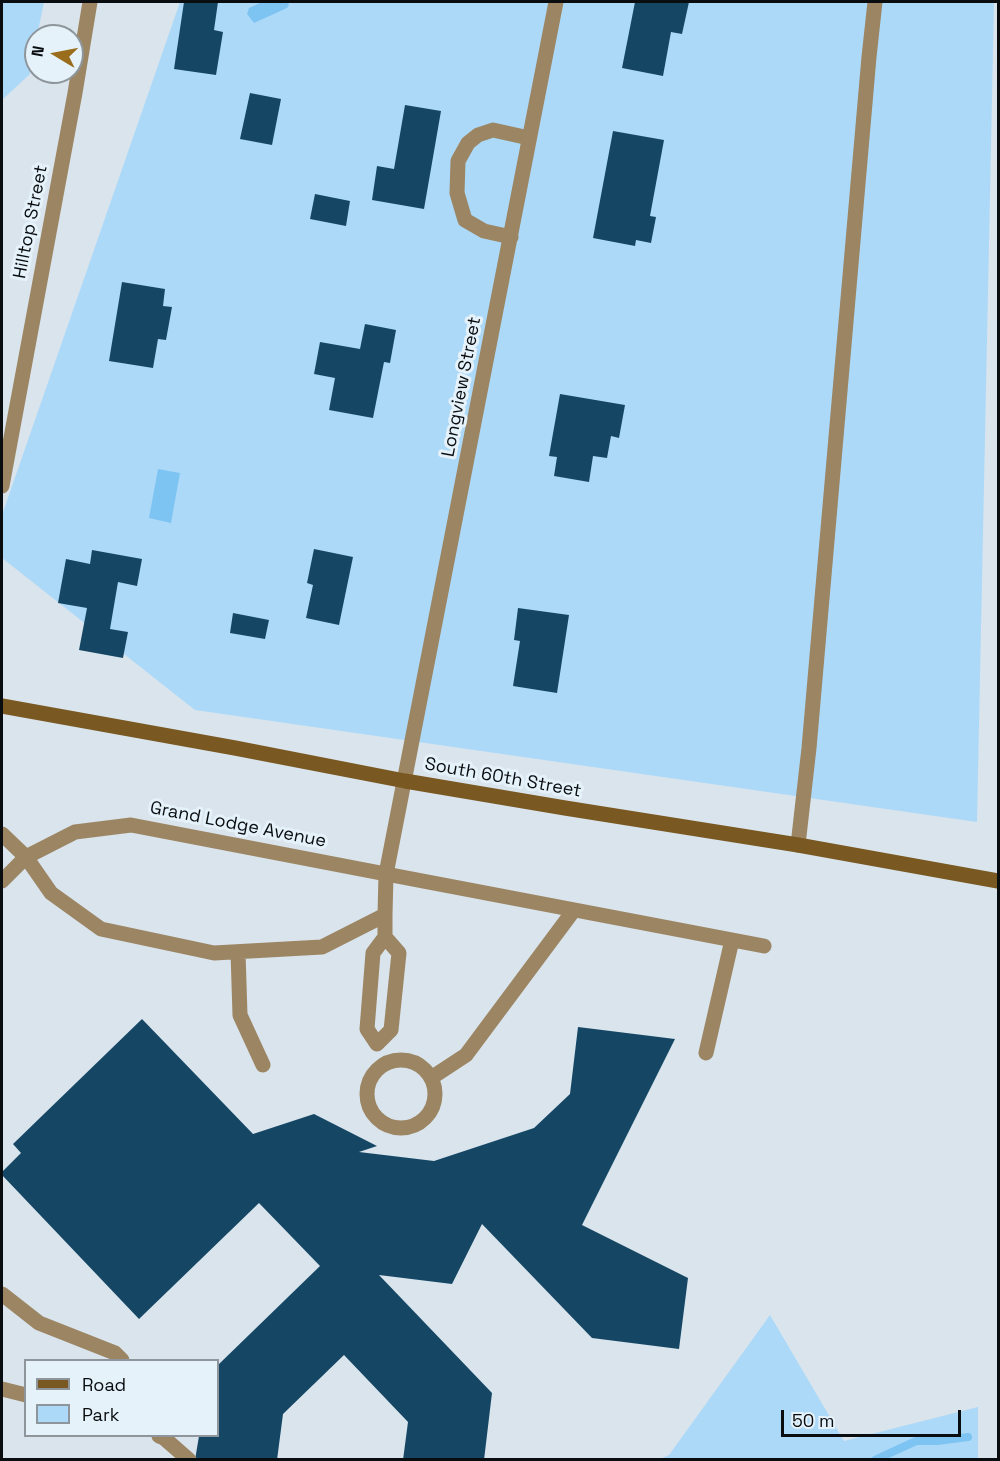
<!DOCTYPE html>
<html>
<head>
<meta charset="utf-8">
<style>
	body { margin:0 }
	#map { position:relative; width:1000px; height:1461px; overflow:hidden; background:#d9e4ed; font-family:"Space Grotesk",sans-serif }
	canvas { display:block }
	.frame { position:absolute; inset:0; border:3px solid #090d10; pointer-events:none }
	.legend { position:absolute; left:24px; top:1359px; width:195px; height:78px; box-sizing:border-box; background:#e6f2fa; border:2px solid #8e969c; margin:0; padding:8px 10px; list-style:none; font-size:18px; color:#090d10 }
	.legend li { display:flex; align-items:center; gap:12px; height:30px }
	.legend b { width:30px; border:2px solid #8e969c }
	.north { position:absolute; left:24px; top:24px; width:60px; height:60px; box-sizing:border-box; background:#e6f2fa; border:2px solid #8e969c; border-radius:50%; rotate:280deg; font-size:16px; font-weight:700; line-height:24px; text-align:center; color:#090d10 }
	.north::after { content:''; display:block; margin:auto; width:21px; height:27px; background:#996d1c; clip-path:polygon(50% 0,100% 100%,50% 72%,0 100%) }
	.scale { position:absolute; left:781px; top:1410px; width:180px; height:27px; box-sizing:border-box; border:3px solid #090d10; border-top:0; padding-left:8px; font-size:18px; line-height:21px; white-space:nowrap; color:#090d10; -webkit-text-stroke:4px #e6f2fa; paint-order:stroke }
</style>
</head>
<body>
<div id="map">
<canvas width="1000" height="1461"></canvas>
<div class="frame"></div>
<ul class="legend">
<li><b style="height:8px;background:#795821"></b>Road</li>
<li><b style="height:16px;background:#add9f8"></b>Park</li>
</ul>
<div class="north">N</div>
<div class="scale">50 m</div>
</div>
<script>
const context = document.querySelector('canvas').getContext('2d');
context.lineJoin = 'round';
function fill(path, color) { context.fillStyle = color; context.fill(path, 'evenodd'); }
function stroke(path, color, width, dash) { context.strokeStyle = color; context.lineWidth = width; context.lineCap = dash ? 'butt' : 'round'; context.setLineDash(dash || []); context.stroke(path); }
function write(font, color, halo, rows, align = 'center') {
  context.font = font + ' "Space Grotesk",sans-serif'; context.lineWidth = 6; context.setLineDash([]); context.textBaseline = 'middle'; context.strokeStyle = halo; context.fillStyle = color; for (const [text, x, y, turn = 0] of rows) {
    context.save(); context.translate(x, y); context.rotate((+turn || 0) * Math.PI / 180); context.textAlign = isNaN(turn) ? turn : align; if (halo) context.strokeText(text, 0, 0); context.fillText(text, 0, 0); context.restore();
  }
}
fill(new Path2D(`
	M2 2H44L37 36H36L30 74 2 100Z
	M180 2H994L977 822 195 710 2 558V515Z
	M770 1315 844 1441 978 1407V1459H660L669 1455Z`), '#add9f8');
fill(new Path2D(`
	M262 2H288L289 5 287 8 254 23 247 14 249 8Z
	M158 469 180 473 171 523 149 518Z`), '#7ec4f3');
stroke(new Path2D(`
	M875 1460 916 1441H937L968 1437`), '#7ec4f3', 8);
fill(new Path2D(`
	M184 2H218L214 30 223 32 216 75 174 69Z
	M635 2H689L682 34 671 32 663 76 622 68Z
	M250 93 281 99 272 145 240 139Z
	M405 105 441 111 424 209 372 200 377 166 394 169Z
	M613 131 664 140 650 216 656 217 651 243 636 240 635 246 593 238Z
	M315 194 350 201 346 226 310 219Z
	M122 282 165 289 163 306 172 307 166 340 158 339 153 368 109 361Z
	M365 324 396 330 390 363 384 362 373 418 329 410 335 378 314 374 320 342 360 349Z
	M560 394 625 405 619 438 611 436 607 458 593 456 589 482 554 476 557 457 549 456Z
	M314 549 353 557 339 625 306 618 313 585 307 583Z
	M92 550 142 559 137 586 118 582 110 629 128 632 123 658 79 650 87 608 58 603 66 559 90 564Z
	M518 608 569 615 557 693 513 686 520 641 514 640Z
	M233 613 269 620 265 639 230 633Z
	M142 1019 253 1134 314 1114 377 1146 359 1152 434 1161 534 1128 570 1094 578 1027 675 1039 582 1225 688 1278 679 1349 592 1338 482 1224 452 1284 379 1275 492 1393 484 1460H403L408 1422 344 1355 283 1414 277 1460H195L199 1436H218V1365L320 1266 259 1203 139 1319 2 1175V1172L21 1153 13 1144Z`), '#154765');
stroke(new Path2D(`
	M511 237 484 231 465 220 457 193 458 161 468 143 478 135 493 130 529 138
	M26 857 51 893 101 929 214 953 322 947 385 915 386 874 764 946
	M385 937 399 953 391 1030 377 1044 367 1029 373 953 385 937V915
	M238 952 240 1015 263 1065
	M706 1053 732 940
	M367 1094a34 34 0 1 1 68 0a34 34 0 1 1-68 0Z
	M431 1078 466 1055 574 910
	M2 1294 39 1323 115 1353 122 1360
	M2 1389 26 1395
	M159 1436 164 1438 189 1460`), '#9c8563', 15);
stroke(new Path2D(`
	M2 486 75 93 90 2
	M2 834 26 857
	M798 845 809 748 869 57 875 2
	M2 881 26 857 75 832 131 825 386 874 556 2`), '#9c8563', 15);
stroke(new Path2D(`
	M2 706 235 748 405 781 565 808 798 845 998 881`), '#795821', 15);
write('18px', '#090d10', '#e6f2fa', [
	["Hilltop Street",31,222,-79],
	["Longview Street",462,387,-79],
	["South 60th Street",503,778,10],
	["Grand Lodge Avenue",238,825,11]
]);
</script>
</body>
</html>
